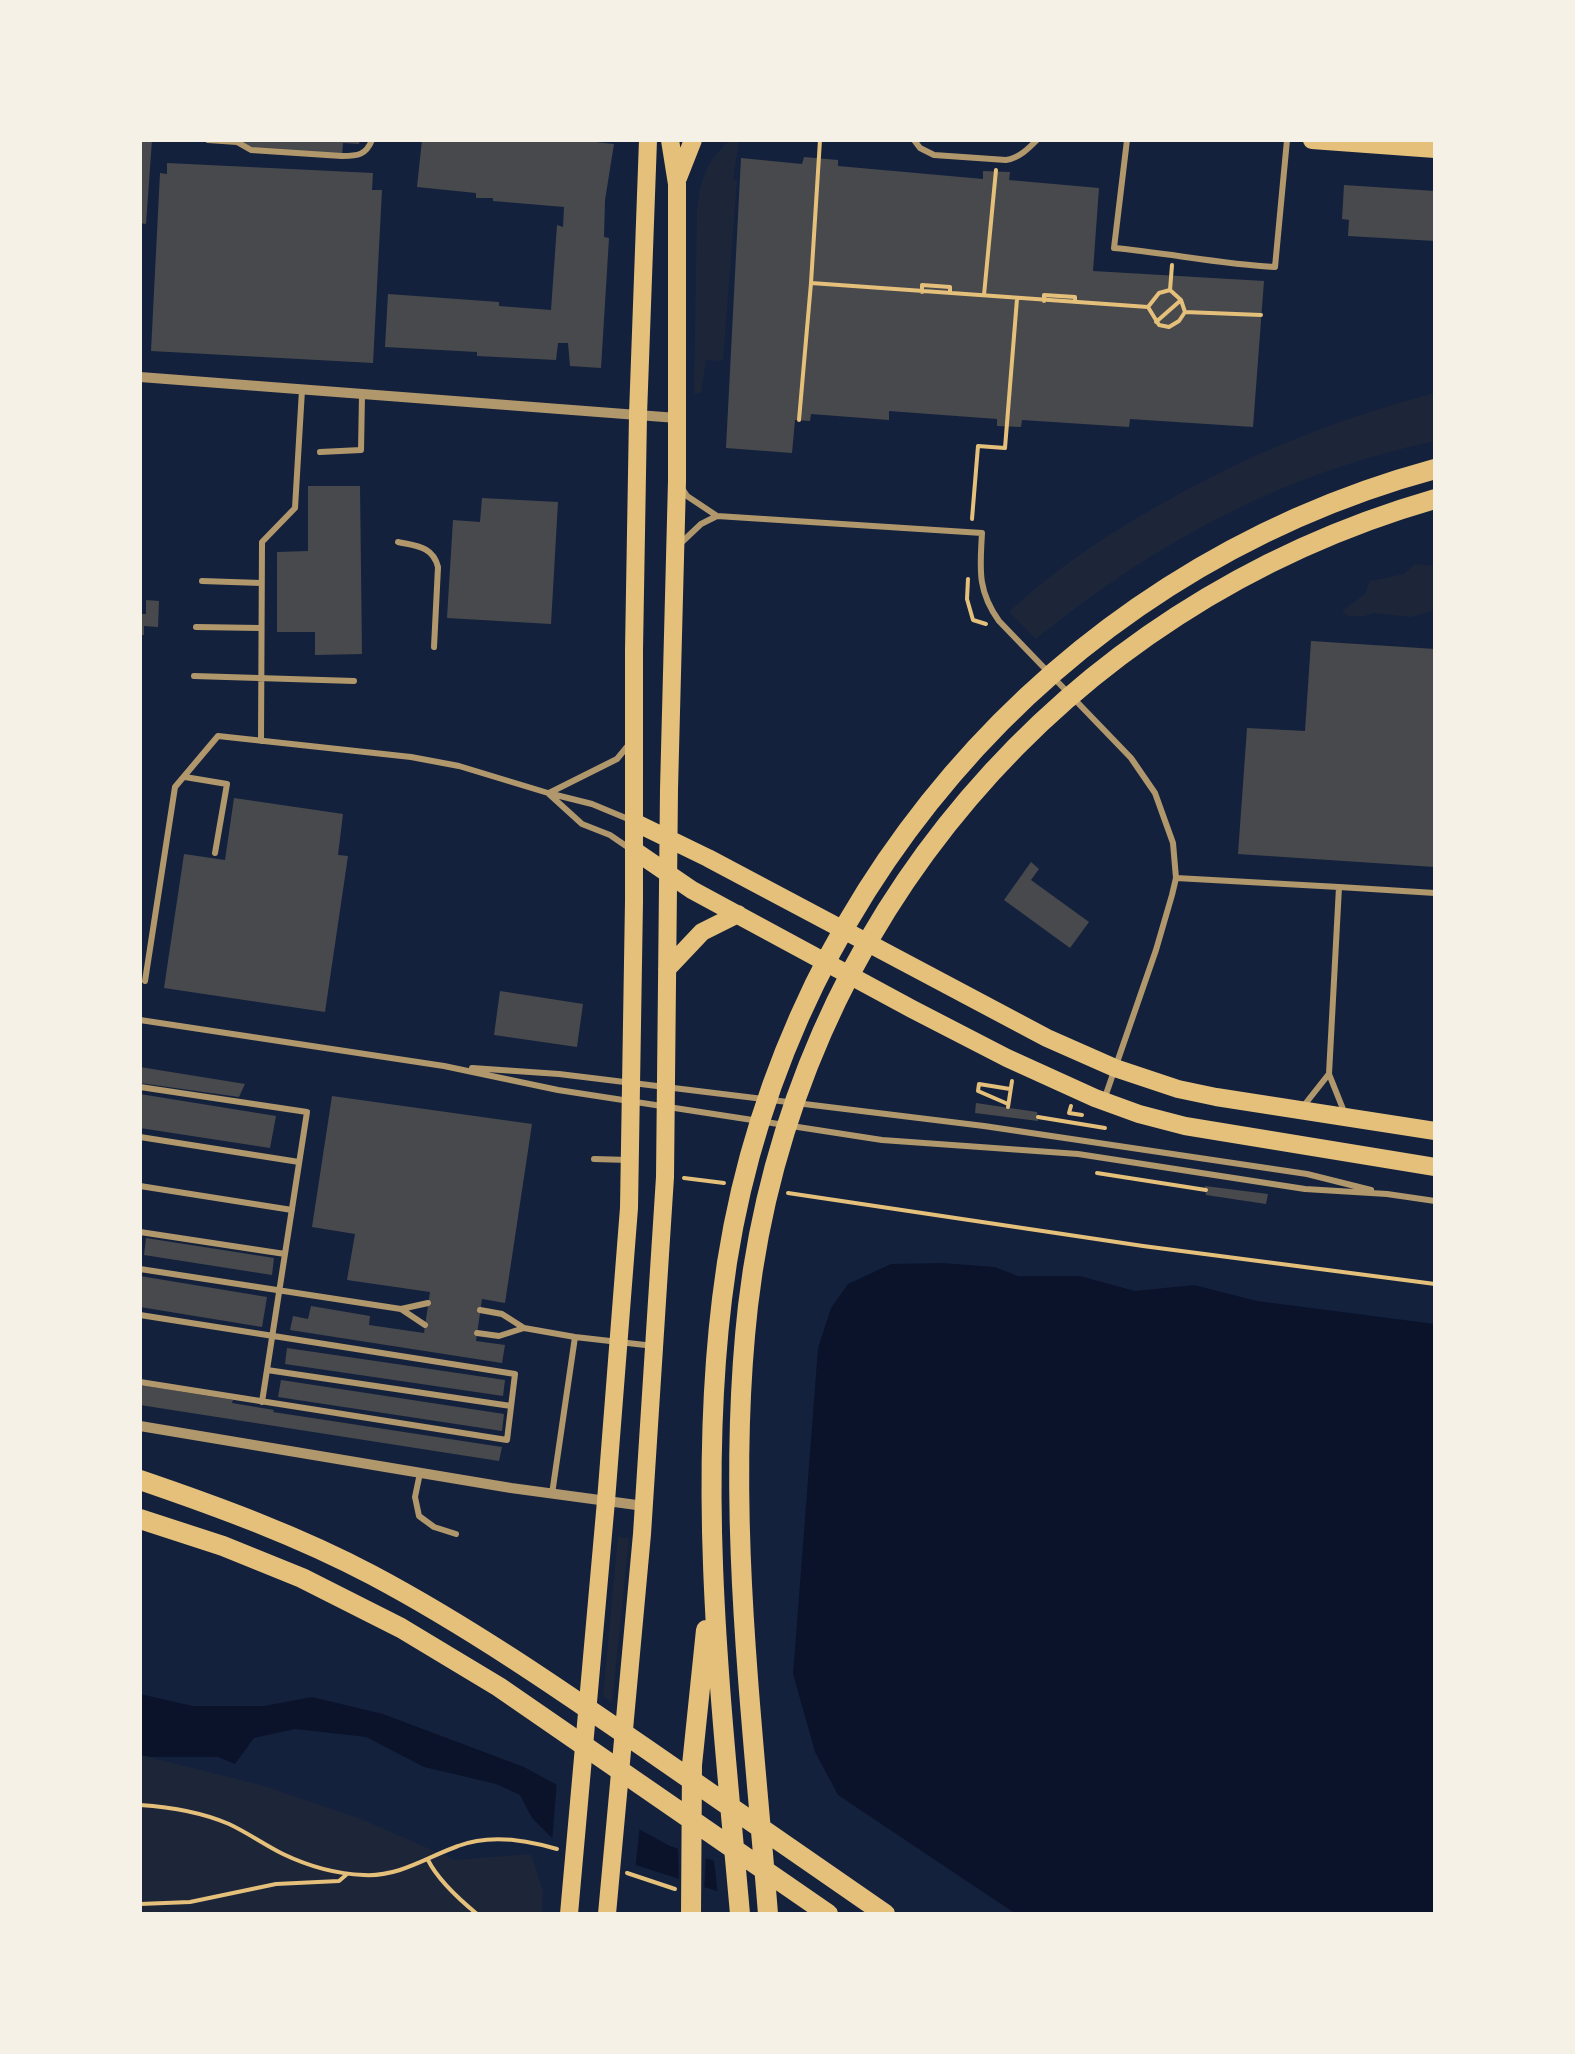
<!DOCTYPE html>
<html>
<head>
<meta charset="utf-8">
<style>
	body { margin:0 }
	#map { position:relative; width:1575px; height:2054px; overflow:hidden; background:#14213d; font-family:Signika,sans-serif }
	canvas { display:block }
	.frame { position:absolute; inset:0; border:142px solid #f6f1e7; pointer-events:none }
</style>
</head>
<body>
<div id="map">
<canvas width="1575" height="2054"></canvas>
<div class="frame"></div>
</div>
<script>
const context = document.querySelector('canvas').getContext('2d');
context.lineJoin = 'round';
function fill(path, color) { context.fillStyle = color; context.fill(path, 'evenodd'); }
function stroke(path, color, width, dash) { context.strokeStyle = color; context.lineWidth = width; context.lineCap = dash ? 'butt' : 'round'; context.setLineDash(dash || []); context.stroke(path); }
fill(new Path2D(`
	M730 140H739L733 179 737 180 723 361 706 360 701 393 694 394 697 211C701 178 705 163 730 140Z
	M1435 393V441C1281 474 1157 541 1036 639L1009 612C1049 574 1092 545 1139 517 1234 460 1328 421 1435 393Z
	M1415 564 1435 566V603L1431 611 1411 617 1374 613 1364 616H1348L1342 611 1365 594 1370 581 1404 574Z
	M618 1537 629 1538 612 1703 603 1696Z
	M140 1755 264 1786 361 1819 455 1860 531 1854 543 1892 542 1914H140Z`), '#1d2539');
fill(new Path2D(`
	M942 1263 995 1267 1018 1276H1080L1135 1291 1194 1285 1257 1301 1435 1324V1914H1016L838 1795 815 1752 793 1674 818 1348 831 1308 848 1284 891 1264Z
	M140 1694 193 1706H264L312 1697 383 1714 524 1767 670 1846 836 1902 788 1914 552 1838 532 1818 520 1795 496 1784 424 1767 366 1737 295 1729 254 1738 235 1764 218 1757H152L140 1755Z`), '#0b132b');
fill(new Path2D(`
	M557 1780 640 1824 635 1871 552 1843Z
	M678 1843 838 1897 857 1910 859 1914H772L718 1897 714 1860 706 1854 704 1892 679 1884Z`), '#14213d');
fill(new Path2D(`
	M140 140H152L146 224 140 223Z
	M233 140H360L359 144 343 143 342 156 251 150Z
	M422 140H577L614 144 605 200 604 237 609 238 601 368 570 366 568 343H558L556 360 477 356V352L385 347 388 294 499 302V306L551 310 557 225 563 227 564 207 493 201V198H476V193L417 187Z
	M804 157 838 160V166L983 179V171L1010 172 1009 180 1099 188 1093 271 1264 281 1253 427 1130 419 1129 427 1022 420 1021 427 997 426V419L889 411V420L811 414 810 421 795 420 792 453 726 448 741 158 802 164Z
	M167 163 373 173 372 190H382L373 363 151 351 160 173 167 174Z
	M1344 185 1435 191V241L1348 236 1349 220 1342 219Z
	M308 486H360L362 654 315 655V632H277V552L308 551Z
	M482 498 558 502 551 624 447 618 453 520 480 522Z
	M146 600 159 601 158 627 144 626V635H140V614H146Z
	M1311 641 1435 649V867L1238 854 1247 728 1305 731Z
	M234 798 343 814 338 855 348 856 325 1012 164 988 184 854 225 860Z
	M1031 862 1039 869 1031 880 1089 922 1070 948 1004 900Z
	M500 991 583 1004 577 1047 494 1035Z
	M140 1067 245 1084 239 1097 140 1083Z
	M140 1094 276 1116 270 1148 140 1128Z
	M332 1096 532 1124 505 1303 482 1299 476 1341 505 1345 502 1363 290 1330 293 1316 308 1319 311 1306 370 1316 369 1325 424 1333 430 1292 347 1280 355 1234 312 1227Z
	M976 1103 1037 1112 1038 1121 975 1113Z
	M1205 1186 1268 1194 1266 1204 1206 1195Z
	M146 1238 274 1258 272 1275 144 1255Z
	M140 1276 267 1297 262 1327 140 1307Z
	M287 1348 505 1380 503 1396 285 1364Z
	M281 1380 504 1414 502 1431 278 1397Z
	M140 1385 233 1400 232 1403 274 1410 273 1412 502 1447 499 1461 140 1405Z`), '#48494c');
stroke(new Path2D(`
	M811 283 1148 307 1159 293 1170 290 1181 300 1185 312 1179 321 1169 327 1159 325 1148 307
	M1170 290 1172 265
	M922 292V285L950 287V293
	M984 295 996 170
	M1044 301V295L1075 297V301
	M1185 312 1261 315
	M1156 322 1181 300
	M799 420 811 283 820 140
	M972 519 978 446 1005 448 1017 299
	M968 579 967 599 973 620 986 624
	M1008 1104 978 1091 979 1084 1010 1089
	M1071 1106 1069 1113 1082 1115
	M1008 1107 1012 1081
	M1038 1117 1105 1128
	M1097 1173 1206 1190
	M684 1178 724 1183
	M788 1193 1143 1246 1435 1284
	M140 1805C171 1807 201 1812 229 1824 248 1833 265 1845 283 1854 308 1866 337 1874 364 1875 399 1877 427 1857 458 1846 489 1834 527 1840 557 1849
	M428 1860C438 1880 460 1900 477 1914
	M627 1873 675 1889
	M140 1904 190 1902 276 1884 339 1881 346 1875`), '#e5c07b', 4);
stroke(new Path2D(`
	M208 140 237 142 251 150 342 156C358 156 366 155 372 140
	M914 140 920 148 934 155 1006 160C1019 158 1028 149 1037 140
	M1127 140 1114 248C1168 253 1221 264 1275 267L1287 140
	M320 452 361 450 362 395
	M683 490 687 496 717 516
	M398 542C416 546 433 546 438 567L434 647
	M682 542 701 524 717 516 982 533C980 569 977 590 999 621L1131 758 1155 793 1173 843 1176 878 1172 895 1156 950 1104 1100
	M202 581 261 583
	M196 627 260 628
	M194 676 354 681
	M261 741 262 542 295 508 302 390
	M185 777 227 784 215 853
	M549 793 617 759 631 742
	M549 794 582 824 610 835 629 848
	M1176 878 1339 887 1329 1074 1345 1114
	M1339 887 1435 893
	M145 981 175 787 218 736 411 757 459 766 548 793 592 804 633 821
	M140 1020 444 1066 558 1090 882 1140 1078 1154 1305 1189 1387 1194 1435 1201
	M472 1068 559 1074 984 1126 1307 1174 1371 1190
	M140 1087 307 1112 262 1402
	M1302 1108 1328 1075
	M140 1137 299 1162
	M594 1159 629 1160
	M140 1186 292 1210
	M140 1232 285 1254
	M140 1269 401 1309
	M480 1310 502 1314 524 1328 575 1337 654 1346
	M140 1315 515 1374 507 1440 140 1382
	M425 1325 401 1309 428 1303
	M477 1333 499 1336 524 1328
	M267 1370 511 1406
	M420 1473 415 1497 419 1516 434 1527 456 1534
	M552 1494 575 1337`), '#b1986c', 6);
stroke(new Path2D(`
	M140 377 677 418
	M140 1426 511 1488 644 1506`), '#b1986c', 10);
stroke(new Path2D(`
	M1312 140 1435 149
	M678 178 693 140
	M634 822 708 858 1047 1038 1115 1068 1178 1089 1216 1097 1435 1131
	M635 851 692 890 912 1009 1007 1058 1095 1098 1139 1114 1185 1126 1435 1167
	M667 969 702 932 738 914
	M569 1914 606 1501 629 1208 634 901V650L638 415 648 140
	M607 1914 642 1534 665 1177 669 789 677 481V184L670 140`), '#e5c07b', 18);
stroke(new Path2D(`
	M140 1480C219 1507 298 1536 372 1575 468 1626 558 1688 648 1750 727 1805 806 1859 885 1914
	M140 1519 223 1546 302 1578 401 1628 499 1687 828 1914
	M691 1914 692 1765 706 1630
	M740 1914C722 1710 697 1504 722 1299 769 904 1051 573 1435 469
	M768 1914C752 1711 725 1509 748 1306 793 921 1063 606 1435 499`), '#e5c07b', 20);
</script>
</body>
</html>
